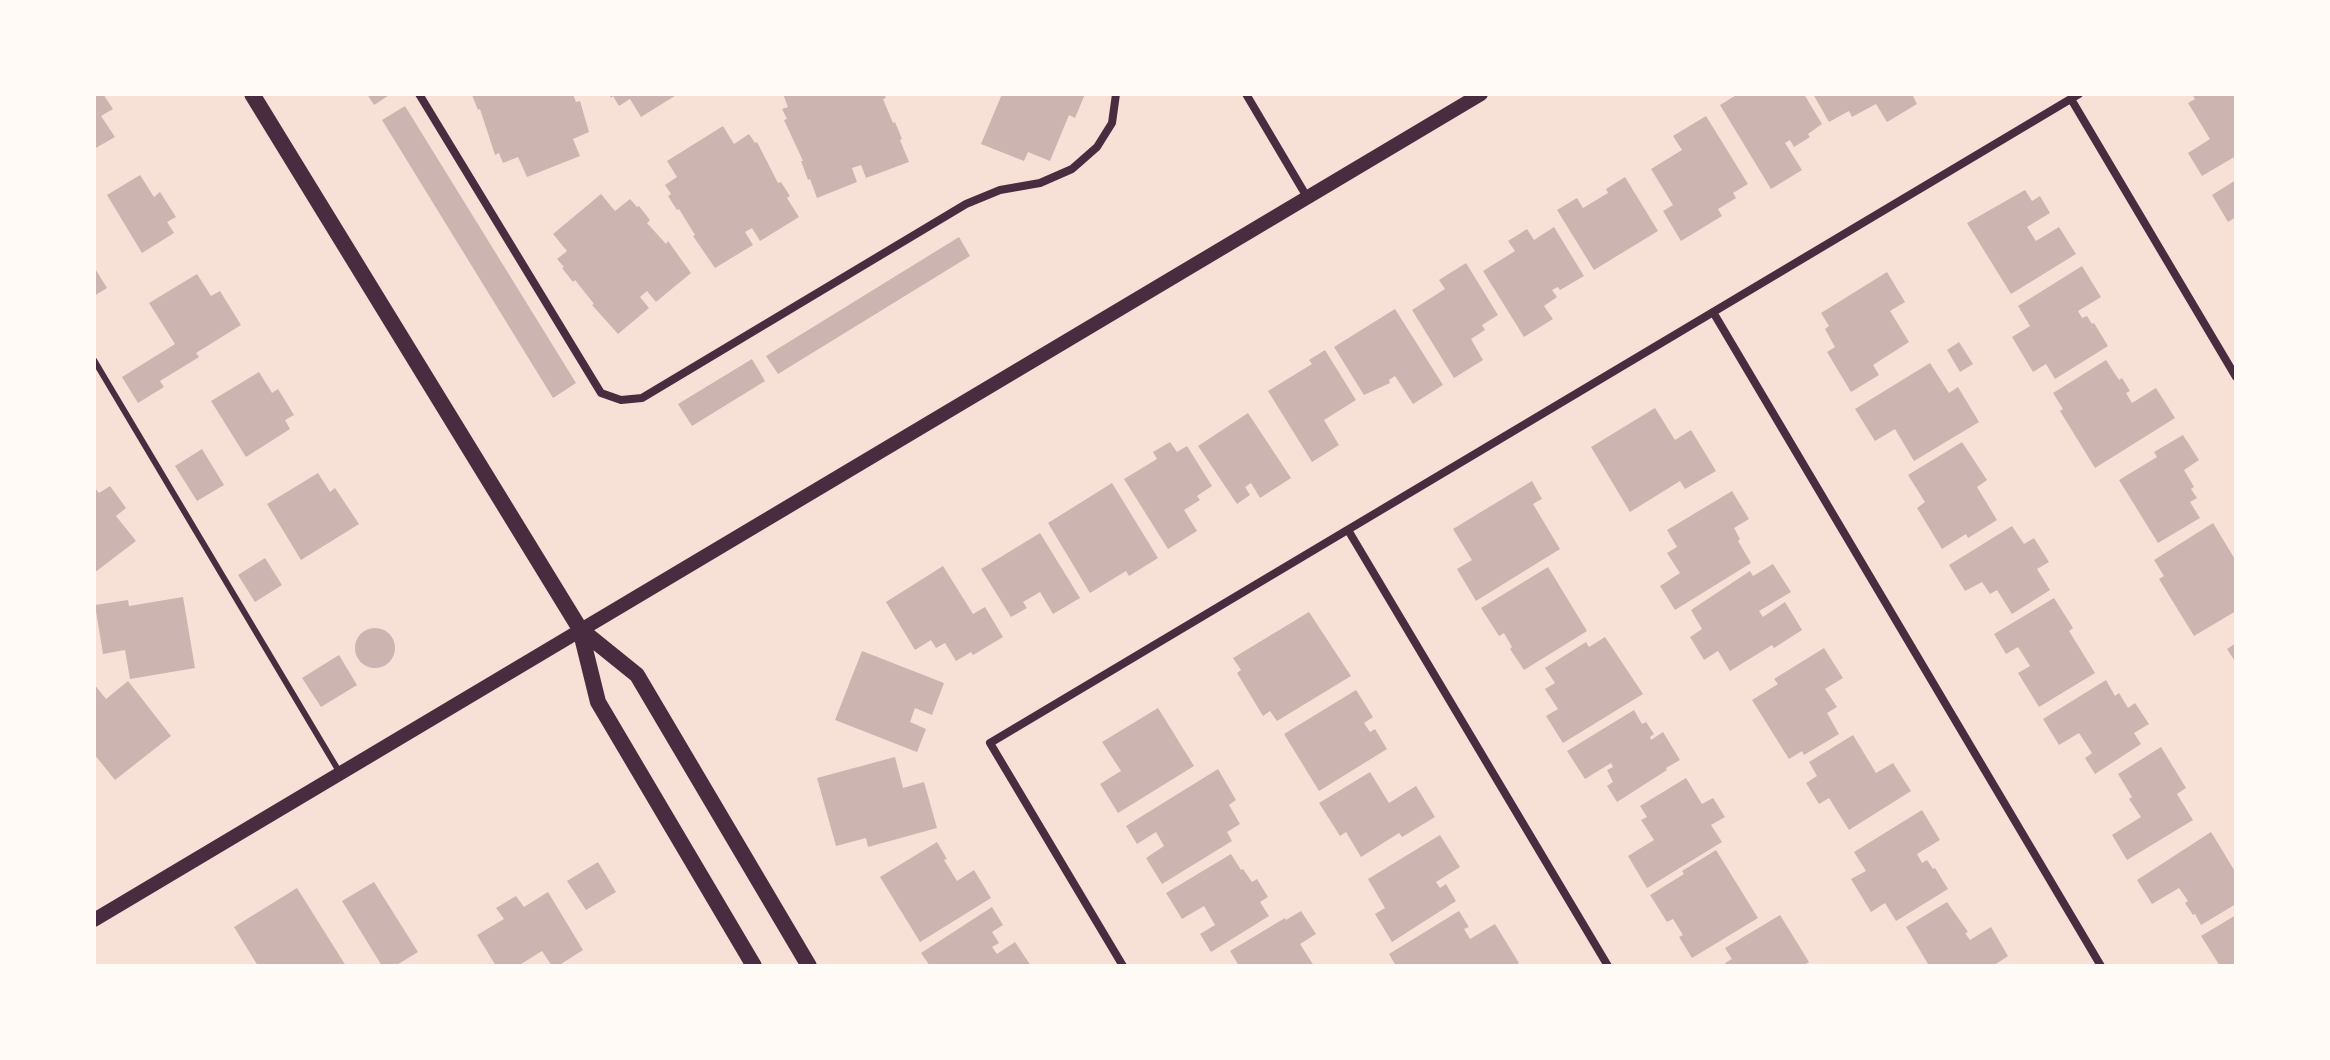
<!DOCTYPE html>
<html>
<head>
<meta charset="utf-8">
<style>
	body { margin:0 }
	#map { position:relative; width:2330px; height:1060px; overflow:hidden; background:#f7e1d7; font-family:"DejaVu Sans",sans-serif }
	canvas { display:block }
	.frame { position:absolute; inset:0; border:96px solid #fffaf5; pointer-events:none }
</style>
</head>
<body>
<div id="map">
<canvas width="2330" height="1060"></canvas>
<div class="frame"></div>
</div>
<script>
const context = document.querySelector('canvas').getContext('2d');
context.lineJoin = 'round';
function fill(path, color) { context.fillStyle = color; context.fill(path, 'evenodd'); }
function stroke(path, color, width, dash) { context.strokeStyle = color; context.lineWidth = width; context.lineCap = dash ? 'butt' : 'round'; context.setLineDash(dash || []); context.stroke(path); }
fill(new Path2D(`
	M94 94H103L113 109 101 116 115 137 94 149Z
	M367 94H391L374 105Z
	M474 94H573L576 102 580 101 589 132 573 139 580 156 527 177 518 157 503 163 499 153 495 155 480 109 478 110 472 95Z
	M609 94H678L641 117 630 99 619 106 613 96 611 98Z
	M783 94H884L886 98 883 99 893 123 895 122 902 139 900 140 909 162 866 178 861 165 852 168 857 182 817 198 810 179 808 180 801 161H803L784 120 787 119 782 109 788 107Z
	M1002 94H1085L1075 118 1069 115 1050 161 1028 152 1024 161 981 144Z
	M1738 94H1804L1822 124 1808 134 1810 137 1794 147 1790 140 1785 143 1802 170 1771 189 1720 105Z
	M1813 94H1912L1917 104 1887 122 1876 104 1852 117 1849 111 1829 122Z
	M2192 94H2236V156L2202 176 2188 153 2210 139 2188 103 2195 99Z
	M405 106 576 383 553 398 382 120Z
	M1706 116 1748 184 1733 193 1736 198 1718 209 1722 216 1681 241 1663 211 1673 205 1651 169 1682 150 1673 136Z
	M723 126 734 144 749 134 755 143 757 142 778 183 781 182 790 196 787 198 799 217 760 241 752 228 745 232 753 245 715 268 693 236 695 235 679 209 677 210 668 196 671 194 665 185 677 177 667 161Z
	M140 175 154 197 160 192 176 217 167 222 174 233 142 253 107 195Z
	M1625 177 1658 231 1594 270 1557 210 1577 198 1583 208 1608 193 1606 189Z
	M2236 180V217L2228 222 2212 195Z
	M2025 190 2032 201 2040 196 2050 213 2027 227 2036 241 2059 227 2076 254 2011 294 1967 223Z
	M601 194 615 211 630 199 637 207 639 206 650 220 647 223 666 244 668 241 691 273 656 302 647 291 640 297 649 308 618 334 592 305 594 304 575 280 573 282 562 268 564 267 557 259 567 251 553 234Z
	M1554 227 1584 276 1560 290 1558 287 1552 290 1557 297 1544 306 1553 319 1524 337 1483 271 1515 251 1508 241 1527 229 1534 240Z
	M959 237 970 256 778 374 766 356Z
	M1466 263 1498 315 1482 325 1485 330 1471 339 1483 360 1454 378 1412 310 1445 289 1439 280Z
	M2082 266 2101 297 2078 311 2082 318 2087 316 2092 324 2094 323 2108 346 2055 379 2046 364 2033 372 2012 337 2030 326 2018 306Z
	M94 267 107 288 94 296Z
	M1887 272 1905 302 1890 311 1909 342 1873 365 1879 375 1851 392 1827 352 1835 347 1825 329 1829 326 1821 313Z
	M197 274 211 296 220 291 241 325 196 353 199 357 160 381 164 387 138 403 122 377 175 344 149 303Z
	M1395 309 1443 385 1413 404 1395 376 1389 380 1390 383 1364 395 1334 347Z
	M1959 342 1973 364 1960 372 1947 350Z
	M1325 350 1356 400 1324 420 1339 445 1312 462 1268 391 1312 364 1309 360Z
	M752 359 765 381 692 426 678 404Z
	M2106 360 2119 380 2122 378 2130 391 2126 393 2132 403 2156 388 2175 418 2095 468 2060 411 2063 409 2053 393Z
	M1930 363 1949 393 1958 387 1979 422 1914 461 1895 429 1875 441 1855 409Z
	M259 372 272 393 278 389 294 415 285 420 290 429 246 457 211 401Z
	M1655 408 1675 440 1691 430 1716 471 1685 489 1680 481 1630 512 1591 447Z
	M1248 413 1291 478 1260 498 1251 483 1245 487 1250 495 1237 504 1198 446Z
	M2183 435 2199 460 2184 470 2194 487 2191 489 2197 498 2190 502 2200 518 2158 543 2119 480 2157 457 2154 452Z
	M1170 442 1177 452 1187 446 1212 486 1197 496 1200 500 1184 510 1197 531 1168 549 1124 479 1157 459 1153 452Z
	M1962 442 1987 480 1977 487 1997 520 1968 538 1966 534 1942 549 1917 508 1925 502 1908 475Z
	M202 449 224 485 197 501 175 466Z
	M318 473 330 492 335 488 359 524 301 560 267 504Z
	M1532 481 1542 499 1533 504 1560 549 1476 601 1457 569 1472 560 1453 529Z
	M1112 483 1158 558 1129 576 1126 571 1090 593 1048 523Z
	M110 486 126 508 116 516 136 541 94 573V487L99 493Z
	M1732 491 1749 519 1734 528 1740 539 1738 541 1751 563 1675 610 1660 586 1680 573 1667 553 1677 547 1667 530Z
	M2213 523 2236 561V611L2194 636 2159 579 2164 576 2154 560Z
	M2012 526 2024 544 2034 538 2049 562 2037 569 2050 590 2012 614 1997 590 1990 594 1982 582 1965 591 1949 565Z
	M1040 533 1080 598 1053 614 1040 592 1023 602 1027 608 1011 617 981 569Z
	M265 558 282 585 255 602 238 575Z
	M1773 564 1791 592 1759 611 1763 617 1785 602 1802 630 1774 648 1772 645 1730 671 1718 651 1704 660 1690 637 1702 629 1691 610 1750 571 1753 576Z
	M943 566 973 614 985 607 1003 637 973 655 971 652 956 661 945 643 936 648 931 640 915 650 886 602Z
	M1548 567 1587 631 1524 670 1510 649 1512 647 1504 633 1499 636 1481 608Z
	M183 597 195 668 130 679 125 650 103 654 95 605 128 600 129 606Z
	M2054 598 2073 628 2069 631 2095 673 2039 707 2018 673 2030 666 2018 647 2006 654 1994 634Z
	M1309 612 1351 676 1277 721 1270 711 1263 716 1237 673 1241 670 1233 658Z
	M355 648a20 20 0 1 1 40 0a20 20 0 1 1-40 0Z
	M1605 637 1643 694 1563 743 1546 716 1558 709 1545 689 1555 683 1545 668 1586 642 1589 647Z
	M2236 643V663L2227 649Z
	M1824 648 1843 678 1825 689 1837 707 1827 713 1839 734 1804 755 1802 751 1789 759 1752 700 1778 684 1774 679Z
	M862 651 944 683 932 715 915 708 910 722 926 729 917 752 835 720Z
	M339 655 357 685 321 707 302 678Z
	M2106 680 2115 696 2119 693 2128 708 2135 703 2149 724 2134 733 2141 744 2095 774 2085 758 2092 753 2079 733 2059 745 2043 719Z
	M128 681 171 736 115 780 94 754V684L106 699Z
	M1356 690 1373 717 1364 723 1370 732 1375 729 1387 749 1319 791 1284 734Z
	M1158 708 1194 766 1118 813 1100 784 1121 771 1102 742Z
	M1634 710 1642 724 1646 722 1654 734 1650 737 1651 740 1663 732 1680 760 1666 768 1667 770 1617 802 1607 786 1613 782 1607 770 1613 767 1611 763 1585 779 1567 751Z
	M1853 735 1876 773 1893 763 1911 791 1849 830 1829 798 1819 804 1806 783 1817 776 1809 762Z
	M2161 747 2186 788 2177 794 2193 820 2127 860 2112 835 2141 817 2129 799 2132 797 2118 774Z
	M895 757 903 788 924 782 937 828 868 847 866 838 836 846 817 778Z
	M1218 769 1236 800 1229 805 1240 824 1227 832 1232 841 1162 884 1146 858 1164 846 1156 832 1137 844 1126 826Z
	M1370 772 1389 803 1416 786 1435 817 1402 837 1399 833 1361 857 1346 832 1340 836 1319 803Z
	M1686 778 1702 804 1713 798 1725 817 1711 825 1722 842 1647 888 1628 856 1654 840 1641 820 1647 817 1640 806Z
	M1922 810 1940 840 1917 854 1922 863 1927 860 1933 869 1935 868 1948 889 1896 921 1885 903 1871 912 1851 879 1866 871 1854 852Z
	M2211 832 2236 873V904L2201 925 2195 914 2193 915 2185 903 2188 901 2179 888 2152 904 2137 880Z
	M1440 835 1460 867 1436 882 1440 888 1446 884 1456 901 1392 942 1375 914 1385 908 1368 879Z
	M937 842 947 859 944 860 957 881 974 870 991 898 920 942 880 877Z
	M1716 850 1758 918 1692 958 1679 937 1683 935 1673 919 1667 922 1650 895 1684 874 1682 871Z
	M1231 854 1241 870 1243 869 1252 882 1257 879 1268 897 1260 902 1269 916 1211 952 1200 934 1215 925 1204 906 1182 919 1166 893Z
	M598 862 616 892 586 910 567 881Z
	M374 882 418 952 395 966H382L342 901Z
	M297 888 346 966H258L234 927Z
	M548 892 583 950 558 966H552L542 951 518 966H496L477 935 504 919 496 908 516 896 524 907Z
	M1947 902 1968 932 1965 933 1970 940 1991 927 2008 956 1993 966H1924L1928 964 1906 927Z
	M992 907 1003 925 992 932 999 943 992 947 997 954 1015 942 1031 966H930L921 953Z
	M1301 911 1316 934 1300 944 1314 966H1239L1230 951 1285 918 1286 920Z
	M1459 911 1469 927 1464 929 1470 939 1495 924 1519 963 1515 966H1396L1389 954Z
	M1780 915 1809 962 1803 966H1727L1725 963 1732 959 1725 948Z
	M2236 915V966H2220L2201 936Z`), '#ccb4b1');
stroke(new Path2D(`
	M94 360 340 773`), '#4a2c40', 6);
stroke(new Path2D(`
	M419 94 601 393 621 400 642 398 966 204 1000 190 1040 183 1072 169 1097 147 1112 123 1116 94
	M1246 94 1307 197
	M2071 99 2236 377
	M1713 312 2101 966
	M1348 530 1608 966
	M1123 966 990 743 2079 94`), '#4a2c40', 8);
stroke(new Path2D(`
	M94 920 1481 94`), '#4a2c40', 14);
stroke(new Path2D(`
	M252 94 580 629 598 702 754 966
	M580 629 637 675 809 966`), '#4a2c40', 16);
</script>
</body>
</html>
